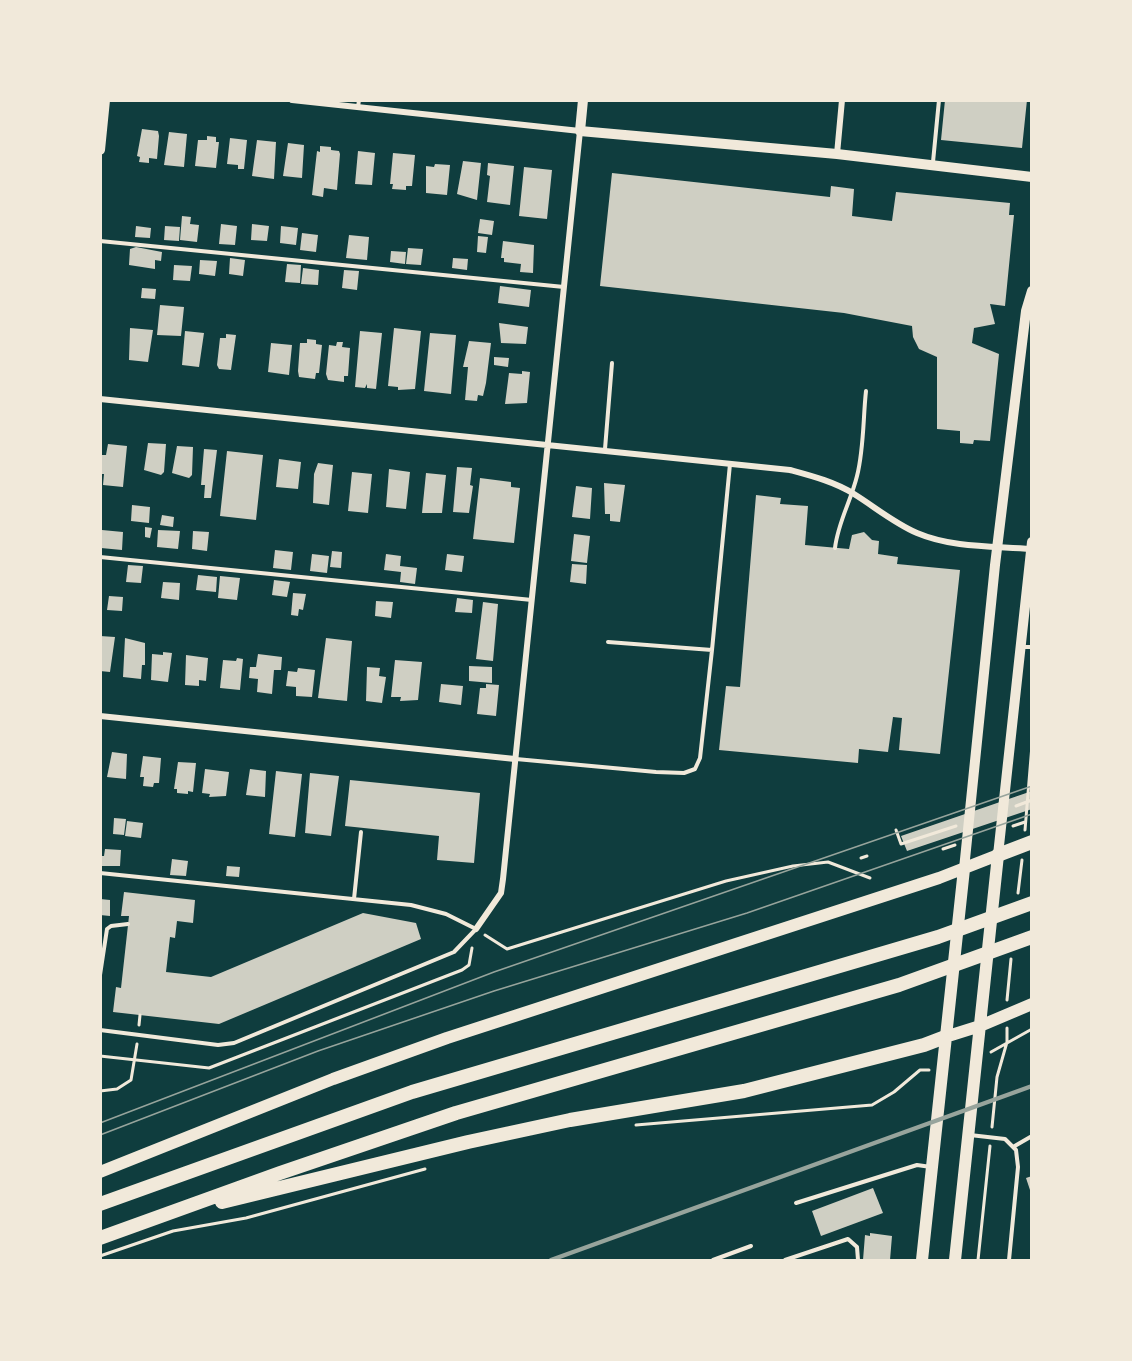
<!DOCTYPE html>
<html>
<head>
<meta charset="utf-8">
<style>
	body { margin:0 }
	#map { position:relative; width:1132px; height:1361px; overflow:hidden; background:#0f3d3e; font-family:"PT Sans",sans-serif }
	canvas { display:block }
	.frame { position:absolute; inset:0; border:102px solid #f1e9da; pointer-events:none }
</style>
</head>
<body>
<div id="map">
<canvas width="1132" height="1361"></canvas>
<div class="frame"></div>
</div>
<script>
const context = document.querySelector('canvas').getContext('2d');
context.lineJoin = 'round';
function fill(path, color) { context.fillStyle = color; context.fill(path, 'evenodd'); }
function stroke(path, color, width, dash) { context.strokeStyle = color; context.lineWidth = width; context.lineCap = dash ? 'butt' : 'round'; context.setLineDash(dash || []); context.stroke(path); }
fill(new Path2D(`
	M945 100H1027L1022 148 941 140Z
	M142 129 158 131 159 136 157 159 149 158V163L139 162 140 157 137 156Z
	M169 132 187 134 184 167 164 165Z
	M207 136 216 137V142H219L216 168 195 166 198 140H207Z
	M230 138 247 140 244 169H238V165L227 164Z
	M257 140 276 142 274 179 252 176Z
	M288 143 304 145 302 178 283 176Z
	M320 146 331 147V150L339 151 340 154 337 190 324 188 323 197 312 195 317 151 320 152Z
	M358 151 375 153 372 185 355 184Z
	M393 153 415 155 412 186H406V190L392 189 393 184H390Z
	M463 161 481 163 477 200 457 194Z
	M488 163 514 166 510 205 487 202 490 176 487 175Z
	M435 164 450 165 447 195 426 193V166L434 167Z
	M524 167 552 170 547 219 519 216Z
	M612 173 830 197 831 186 854 189 852 216 892 221 896 192 1010 203 1009 215H1014L1005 306 990 304 995 324 974 328 972 343 999 354 990 441 974 440 973 444 960 443V431L937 429V357L919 349 913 337 912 326 844 313 600 286Z
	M182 216 191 217 190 224 199 225 197 242 180 240Z
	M480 219 494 221 492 235 478 233Z
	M221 224 237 226 235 245 219 244Z
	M252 224 269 226 267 241 251 240Z
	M136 226 151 228 150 238 135 237Z
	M165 226 180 227 179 241 164 240Z
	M281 226 298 228 296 245 280 243Z
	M302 233 318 235 316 252 300 250Z
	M349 235 369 237 367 260 346 258Z
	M478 236 488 237 486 253 477 252Z
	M503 241 534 245 533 273 520 272 521 264 504 262V258H501Z
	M136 247 162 252 161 261 155 260V269L129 265 130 249Z
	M408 248 423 249 421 265 406 264Z
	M391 251 406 252 405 264 390 262Z
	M230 258 245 260 243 276 229 274Z
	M453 258 468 259 467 270 452 268Z
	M200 260 217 261 215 276 199 274Z
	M287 264 301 265 300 283 285 282Z
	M174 265 192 266 190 281 173 280Z
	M303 268 319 270 318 285 301 284Z
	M344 270 359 271 357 290 342 288Z
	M500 286 531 290 529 307 498 303Z
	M142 288 156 289 155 299 141 298Z
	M160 305 184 307 181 336 157 335Z
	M499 323 528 327 526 344 501 343Z
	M130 328 153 330 148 362 129 360Z
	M394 328 421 331 415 389 398 390V387L388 386Z
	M185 331 204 333 199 367 182 365Z
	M360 331 382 333 376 389 367 388V384L365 388 355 387Z
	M430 333 456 335 451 394 424 391Z
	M226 334 236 335 231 370 219 369 217 365 220 338H226Z
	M307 339 316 340V344L322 345 319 373H316L315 379 299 377 298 371 300 343H307Z
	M469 341 491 343 486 383 483 396 478 395 477 401 465 400 468 367H463Z
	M337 342H343L342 347 350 348 348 376H344V382L328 380 326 374 329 345 336 346Z
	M271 343 292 345 289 375 268 372Z
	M494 357 509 358 508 367 494 365Z
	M522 371 530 372 527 403 505 404 509 373 522 374Z
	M148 443 166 444 164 472 161 475 144 470Z
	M108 444 127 446 123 487 103 485 104 474H100V455H106Z
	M177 446 193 447 192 475 189 478 172 473Z
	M204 449 217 450 211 498H204L205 485H201Z
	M227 451 263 455 256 520 220 516Z
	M279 459 301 462 298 489 276 487Z
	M318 463 333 465 329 505 313 503 314 474Z
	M457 467 472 468 470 485 473 486 469 513 453 512Z
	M389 469 410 472 406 509 386 507Z
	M352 472 372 474 368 513 348 511Z
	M426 473 446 475 442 513H422Z
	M480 478 511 482V487L520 488 514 543 473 539Z
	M604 483 625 485 620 522 610 521V514H605Z
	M576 486 592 488 590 519 572 517Z
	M756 495 781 498 780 504 808 506 805 545 849 549 852 535 864 532 872 540 879 541 878 554 898 557 897 564 960 570 940 754 899 750 902 718 893 717 888 752 859 749 858 763 719 750 726 686 740 687Z
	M132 505 150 507 149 523 131 521Z
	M162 515 174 517 173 527 160 525Z
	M145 527 152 528 150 538 145 537Z
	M102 530 123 532 122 550 101 548Z
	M158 530 180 531 178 549 157 547Z
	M193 531 209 532 207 551 192 549Z
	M574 534 590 536 587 563 571 561Z
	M275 550 293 552 291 570 273 568Z
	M332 551 342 552 341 568 330 567Z
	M312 554 329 556 327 573 310 571Z
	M386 554 401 556 400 566 417 568 415 584 400 582 401 572 384 570Z
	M447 554 464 556 462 572 445 570Z
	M572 564 587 565 586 584 570 582Z
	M128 565 143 566 141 583 126 582Z
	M198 575 217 577 216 592 196 590Z
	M220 576 240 578 237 600 218 598Z
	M274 580 290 582 287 597 272 595Z
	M163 582 180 583 179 600 161 598Z
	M293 593 306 594 303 610 299 609 298 616 291 615Z
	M109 596 123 597 122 611 107 610Z
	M457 598 473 600 472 613 455 612Z
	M376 601 393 602 391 618 375 616Z
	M483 602 498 604 493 661 476 659Z
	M100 636 115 637 110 672 100 671Z
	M125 638 145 643V665H142L141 679 123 677Z
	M326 638 352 641 347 701 318 698Z
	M163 652 172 653 168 682 151 680 152 654 163 655Z
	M258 654 282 657 281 670H274L272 694 257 692 258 679 249 678 250 667H256Z
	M186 655 208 658 206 681 199 680V686L185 685Z
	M237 658 243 659 240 690 220 688 223 660 236 661Z
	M395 660 422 662 418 700 400 701 401 697H391Z
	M469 666 492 667V683L469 681Z
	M367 667 380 668 379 676 386 677 382 703 366 701Z
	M298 668 315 670 312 697 296 696V687L286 686 288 671 297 672Z
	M441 684 463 686 461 705 439 702Z
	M486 684 499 685 496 716 477 714 480 688H486Z
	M112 752 127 754 126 779 107 777Z
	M143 756 161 758 159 783H154L153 787 143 786 144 777H140Z
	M178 762 196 763 193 792 188 791V794L177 793V789H174Z
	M205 769 229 772 226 796 209 797 210 794 202 793Z
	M250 769 266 771 265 797 246 795Z
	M276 771 302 774 295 837 269 834Z
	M310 773 339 776 331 836 305 833Z
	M350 780 480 793 474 863 437 860 439 836 345 826Z
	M1032 791V809L907 851 901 836Z
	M114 818 126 819 124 835 113 834Z
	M127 821 143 823 141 838 125 836Z
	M105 849 121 850 120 866H100V856H104Z
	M172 859 188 861 186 876 170 875Z
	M227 866 240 867 239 877 226 876Z
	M124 892 195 900 193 923 177 921 175 938 170 937 166 972 211 977 363 913 416 923 421 939 219 1024 113 1012 116 987 121 988 129 916H121Z
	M100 899 110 900V916L100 915Z
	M1032 1176V1193H1031L1026 1178Z
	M873 1188 883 1213 821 1236 812 1211Z
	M870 1233 892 1236 890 1260H863L865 1235 870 1236Z`), '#cfcfc3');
stroke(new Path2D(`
	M1016 806 1032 800
	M1013 826 1025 822
	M896 830 901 844 956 826
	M1025 830 1032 745
	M943 849 955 845
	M861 858 867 856
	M1018 893 1022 860
	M485 935 507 949 726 881 793 866 828 862 870 878
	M1007 1000 1011 959
	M139 1025 140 1015
	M991 1052 1032 1029
	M100 1056 209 1068 462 970 469 965 472 948
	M100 1091 117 1089 131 1080 137 1044
	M636 1125 872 1105 894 1092 920 1070H929
	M992 1127 997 1077 1007 1042V1028
	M100 1256 173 1231 246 1218 425 1169
	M978 1260 990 1146`), '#f1e9da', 3);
stroke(new Path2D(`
	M358 107 359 100
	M933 162 939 100
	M100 241 564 287
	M605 449 612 363
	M835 548C838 522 851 501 857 476 864 449 863 418 866 391
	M100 557 532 600
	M608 642 712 650 730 464
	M1021 647H1032
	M516 759 656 772 684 773 695 769 700 758 712 650
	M100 873 411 905 446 914 476 929 454 952 234 1043 218 1045 100 1030
	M354 899 361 832
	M100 975 107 929 111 926 128 924
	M970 1135 1005 1139 1016 1150 1018 1167 1009 1260
	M1013 1147 1032 1136
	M796 1203 917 1165 931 1167
	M713 1260 751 1246
	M785 1260 848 1239 857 1247 858 1260`), '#f1e9da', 4);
stroke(new Path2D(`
	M292 100 580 131 503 879 501 893 476 929
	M837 154 842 100
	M100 399 790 470C812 476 835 482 854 494 875 507 894 523 917 533 952 548 994 546 1031 549
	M100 716 515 759`), '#f1e9da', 6);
stroke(new Path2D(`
	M583 100 580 131 837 154 1032 177
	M100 150 105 100`), '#f1e9da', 10);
stroke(new Path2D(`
	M998 855 1032 542
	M964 869 995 565 1026 311 1032 291`), '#f1e9da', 10);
stroke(new Path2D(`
	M945 1037 980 1026 1032 1004
	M100 1172 333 1079 447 1038 939 878 998 855 955 1260
	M922 1260 964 869`), '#f1e9da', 12);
stroke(new Path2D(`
	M998 855 1032 842
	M222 1202 468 1142 570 1120 744 1091 924 1045 945 1037
	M100 1204 412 1092 938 937 1032 903
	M100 1238 280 1173 456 1113 899 985 1032 937`), '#f1e9da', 14);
stroke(new Path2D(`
	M100 1123 494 972 1032 786
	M100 1135 318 1051 494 991 747 913 1032 814`), '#97a49c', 1.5);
stroke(new Path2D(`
	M551 1260 1032 1086`), '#97a49c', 4.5);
</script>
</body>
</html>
